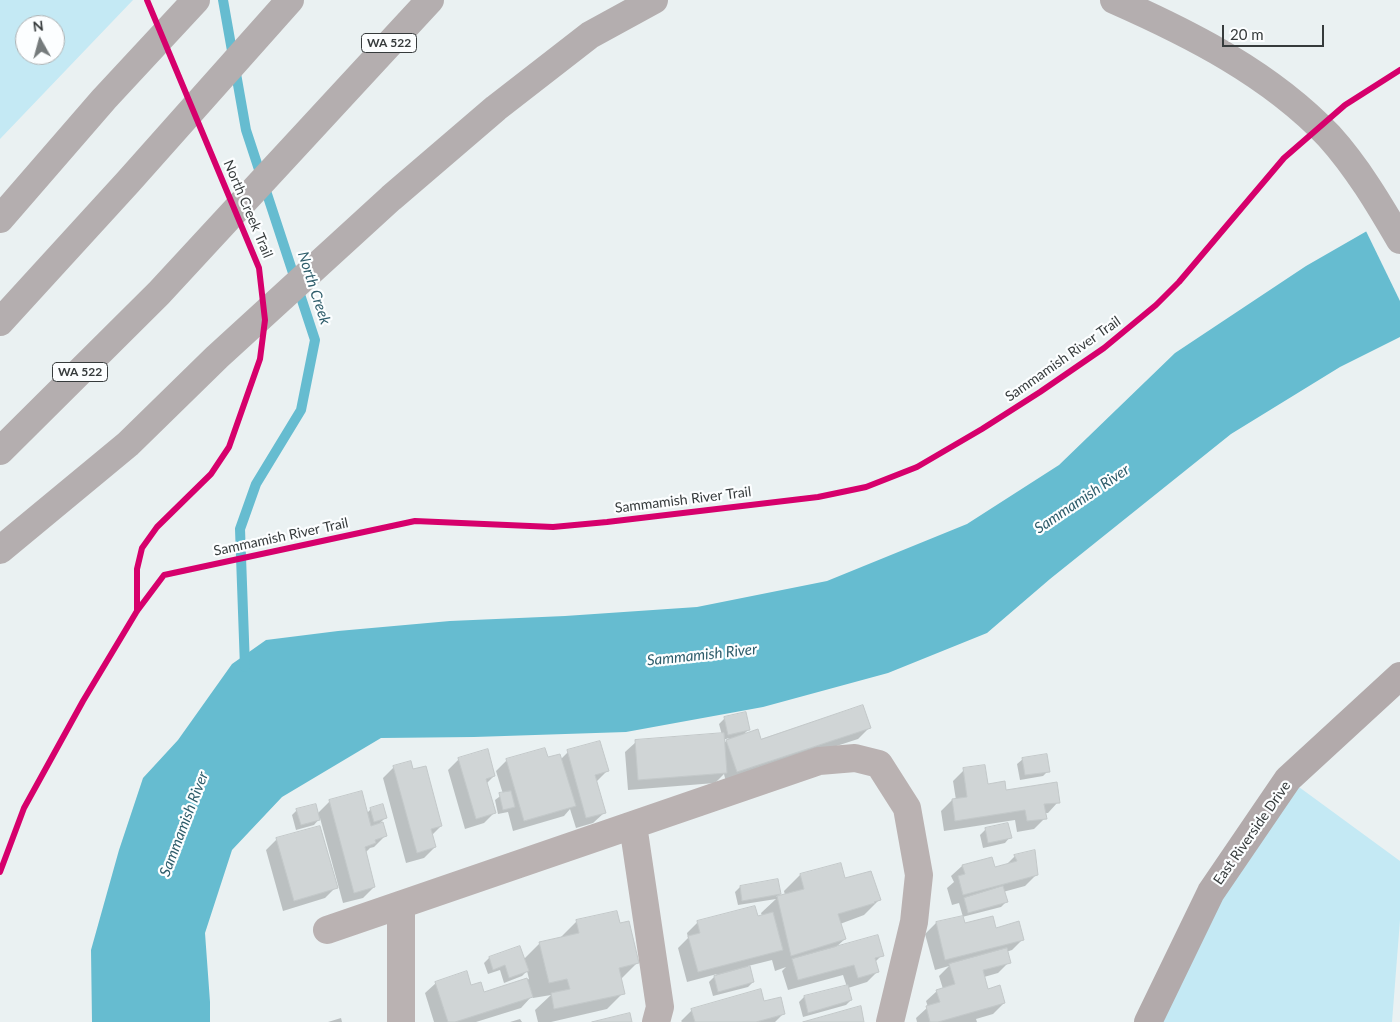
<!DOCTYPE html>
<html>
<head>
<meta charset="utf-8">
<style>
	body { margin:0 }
	#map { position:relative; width:1400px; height:1022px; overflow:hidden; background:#eaf1f2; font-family:Lato,sans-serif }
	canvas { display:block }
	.north { position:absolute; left:15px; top:15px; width:50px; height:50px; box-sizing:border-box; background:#fcfeff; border:1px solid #adb0b1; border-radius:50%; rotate:353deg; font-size:14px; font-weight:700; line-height:20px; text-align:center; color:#363b3c }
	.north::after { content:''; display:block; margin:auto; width:18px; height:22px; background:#757b7c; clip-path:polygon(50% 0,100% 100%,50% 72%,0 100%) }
	.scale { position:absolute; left:1222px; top:25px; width:102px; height:22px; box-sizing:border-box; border:2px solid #363b3c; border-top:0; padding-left:6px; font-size:15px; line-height:18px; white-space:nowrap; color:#363b3c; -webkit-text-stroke:4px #fcfeff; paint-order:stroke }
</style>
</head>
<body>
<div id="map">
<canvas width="1400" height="1022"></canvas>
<div class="north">N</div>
<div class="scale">20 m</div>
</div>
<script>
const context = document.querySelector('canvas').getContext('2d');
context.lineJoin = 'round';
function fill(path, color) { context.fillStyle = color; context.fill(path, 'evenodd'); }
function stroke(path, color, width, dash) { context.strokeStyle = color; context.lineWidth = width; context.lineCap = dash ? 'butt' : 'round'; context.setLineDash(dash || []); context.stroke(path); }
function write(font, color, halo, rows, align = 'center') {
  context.font = font + ' Lato,sans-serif'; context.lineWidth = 4.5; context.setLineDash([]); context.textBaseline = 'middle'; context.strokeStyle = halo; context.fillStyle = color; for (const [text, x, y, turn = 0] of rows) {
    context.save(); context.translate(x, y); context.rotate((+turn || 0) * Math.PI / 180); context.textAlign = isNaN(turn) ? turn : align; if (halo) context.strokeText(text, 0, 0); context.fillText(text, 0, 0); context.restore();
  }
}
fill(new Path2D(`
	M0 0H133L0 139ZM25 25H55V55H25Z
	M1288 779 1400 861V920L1392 1022H1148Z`), '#c4e9f4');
fill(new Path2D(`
	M1400 212V337L1340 367 1231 434 1050 579 987 633 888 673 763 707 626 732 474 737 381 738 282 797 232 850 205 933 210 1002V1022H92L91 950 119 850 143 778 178 740 232 664 266 640 338 631 450 621 565 616 697 607 827 581 967 524 1059 465 1175 353 1306 266Z`), '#66bcd0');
fill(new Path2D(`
	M1400 209V301L1365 229Z`), '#eaf1f2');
fill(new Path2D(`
	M724 719 748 730 743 735 760 740 869 728 858 739 726 782 724 774 715 783 628 790 625 752 636 742 722 735 719 724ZM729 738 723 744V740Z
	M568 752 607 771 596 782 604 813 593 823 576 828 570 809 564 816 513 831 508 812 498 814 495 800 503 794 496 771 507 760 561 759Z
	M459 759 494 776 486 784 495 812 484 823 465 829 448 770Z
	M1023 759 1048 771 1043 776 1020 780 1017 764Z
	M394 767 441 826 432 835 435 847 424 858 406 863 383 778Z
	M964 770 987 785 1005 791 1058 802 1048 813H1045V818L1034 829 1017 832 1015 820 944 831 941 811 952 800H956L953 781Z
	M361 793 367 813 371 809 385 818 378 825 385 836 374 847 370 848 365 853 374 887 363 898 343 903 320 818 314 825 296 830 292 815 297 810 317 814 329 802Z
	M1007 824 1010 837 1005 843 983 848 980 835 985 830Z
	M277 839 336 887 325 898 283 911 266 850Z
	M1034 851 1036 875 1025 886 1003 892 1006 902 1001 907 962 917 964 925 995 929 1023 939 1012 950 1006 952 1009 962 998 973 984 977 988 990 1004 1003 993 1014 976 1019 977 1022H917L916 1018 928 1007 926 1001 937 991 943 989 939 976 949 966 935 970 925 934 936 923 963 917 959 903 952 905 947 888 954 882 951 876 962 866 991 858 994 868 1006 865 1015 856Z
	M840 865 844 880 880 899 864 915 840 924 845 939 835 948 882 955 875 962 878 971 867 982 848 988 851 1000 846 1005 803 1017 799 1002 804 997 847 987 843 975 788 990 782 971 786 967 775 971 772 960 748 966 753 982 748 987 713 996 709 982 717 974 687 982 678 948 688 938 687 933 698 922 762 916 761 913 776 899 738 905 735 892 740 887 780 894 776 897 785 895 784 891 800 875Z
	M577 921 619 925 637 963 621 979 623 993 607 1009 551 1022H538L535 1010 551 995 533 998 532 996 521 1008 476 1022H434L425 993 436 983 470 987 484 994 529 979 527 971 522 976 504 983 500 970 488 974 484 963 489 958 523 960 540 943 561 939V937Z
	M764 1003 784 1013 775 1022H682L681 1021 692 1010Z
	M341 1018 342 1022H328Z
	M520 1019 522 1022H510Z`), '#0003');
stroke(new Path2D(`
	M223 0 246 130 315 340 301 410 256 484 240 529 245 667`), '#66bcd0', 10);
const building = new Path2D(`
	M863 705 871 728 737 772 726 740 758 729 761 739Z
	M746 712 750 730 728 735 724 717Z
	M724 733 727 773 638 780 635 740Z
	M600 741 609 771 595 775 606 813 586 818 567 750Z
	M545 748 548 757 560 754 576 806 524 821 506 759Z
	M488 749 495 776 486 779 496 813 476 819 458 758Z
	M1047 754 1050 772 1025 775 1022 758Z
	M411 761 413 769 426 766 442 826 431 829 436 847 417 853 393 766Z
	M985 765 988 784 1005 781 1006 790 1057 782 1060 803 1044 804 1047 819 1027 821 1025 810 955 821 952 799 967 797 963 768Z
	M362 791 371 826 383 822 387 836 375 840 376 843 365 847 375 887 354 893 329 800Z
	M511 791 515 807 503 810 499 793Z
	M316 804 320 820 301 825 296 809Z
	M383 804 387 818 374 822 370 808Z
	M1008 823 1012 838 988 843 985 828Z
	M320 826 338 888 294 901 276 838Z
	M1035 850 1038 875 963 895 958 876 965 874 962 865 992 857 995 867 1017 861 1014 855Z
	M841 863 845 878 871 871 881 900 874 902 875 903 838 914 846 939 791 956 777 896 804 889 800 874Z
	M778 879 781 894 742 901 740 886Z
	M1003 886 1008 902 968 913 964 898Z
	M755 906 758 916 773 912 783 950 698 972 688 936 700 933 697 921Z
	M617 911 620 923 629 921 639 963 619 968 625 994 554 1009 551 993 570 989 567 979 549 983 539 942 579 933 576 920Z
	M963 916 965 923 993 916 996 928 1019 921 1024 940 945 960 936 922Z
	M878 935 884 956 875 958 879 972 858 978 854 965 798 980 792 959Z
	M520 946 529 971 509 978 505 965 493 970 489 957Z
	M1007 948 1011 963 983 970 988 989 1000 985 1005 1003 938 1022H930L926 1006 940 1002 936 990 955 984 949 964Z
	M750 966 754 982 718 992 714 976Z
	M467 971 471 985 481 982 484 992 527 978 533 997 455 1022H448L435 982Z
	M848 985 852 1000 808 1013 804 996Z
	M761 989 764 1001 781 997 785 1014 756 1022H695L691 1009Z
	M861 1006 864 1022H803Z
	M630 1013 632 1022H592Z`);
fill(building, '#d0d5d6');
stroke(building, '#c3c8c9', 1);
stroke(new Path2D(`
	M633 825 660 1007 656 1022
	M327 930 819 761 855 758 879 764 907 808 919 875 914 922 890 1022
	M401 1022V905`), '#bab2b2', 28);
stroke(new Path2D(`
	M1148 1022 1211 892 1288 779 1400 676`), '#b2aaab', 28);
stroke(new Path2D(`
	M1114 0C1191 34 1270 74 1329 136 1357 167 1379 204 1400 240
	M0 219 104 99 196 0
	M0 322 128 182 290 0
	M0 451 159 293 430 0
	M0 550 128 444 217 357 391 198 496 108 590 35 654 0`), '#b4aeaf', 28);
stroke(new Path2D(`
	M137 611V569L142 548 157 527 211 474 229 447 260 359 265 320 259 268 147 0
	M0 872 24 808 83 701 137 611 164 575 415 521 553 527 607 522 818 497 866 487 917 467 982 429 1040 392 1104 348 1156 305 1179 282 1284 158 1345 105 1400 70`), '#d6006c', 6);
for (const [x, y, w] of [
	[389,43,55],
	[80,372,55]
]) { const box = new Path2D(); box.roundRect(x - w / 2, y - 9.5, w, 19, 4); context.fillStyle = '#fcfeff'; context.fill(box); stroke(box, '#363b3c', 1); }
write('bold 12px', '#363b3c', null, [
	["WA 522",389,43],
	["WA 522",80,372]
]);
write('14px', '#363b3c', '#fcfeff', [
	["North Creek Trail",248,209,67],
	["Sammamish River Trail",1063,359,-35],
	["Sammamish River Trail",683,500,-7],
	["Sammamish River Trail",281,537,-12],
	["East Riverside Drive",1252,833,-55]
]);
write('italic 15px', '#2d5c6a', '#fcfeff', [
	["North Creek",314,288,72],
	["Sammamish River",1082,499,-34],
	["Sammamish River",702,655,-6],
	["Sammamish River",184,824,-69]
]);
</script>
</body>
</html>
